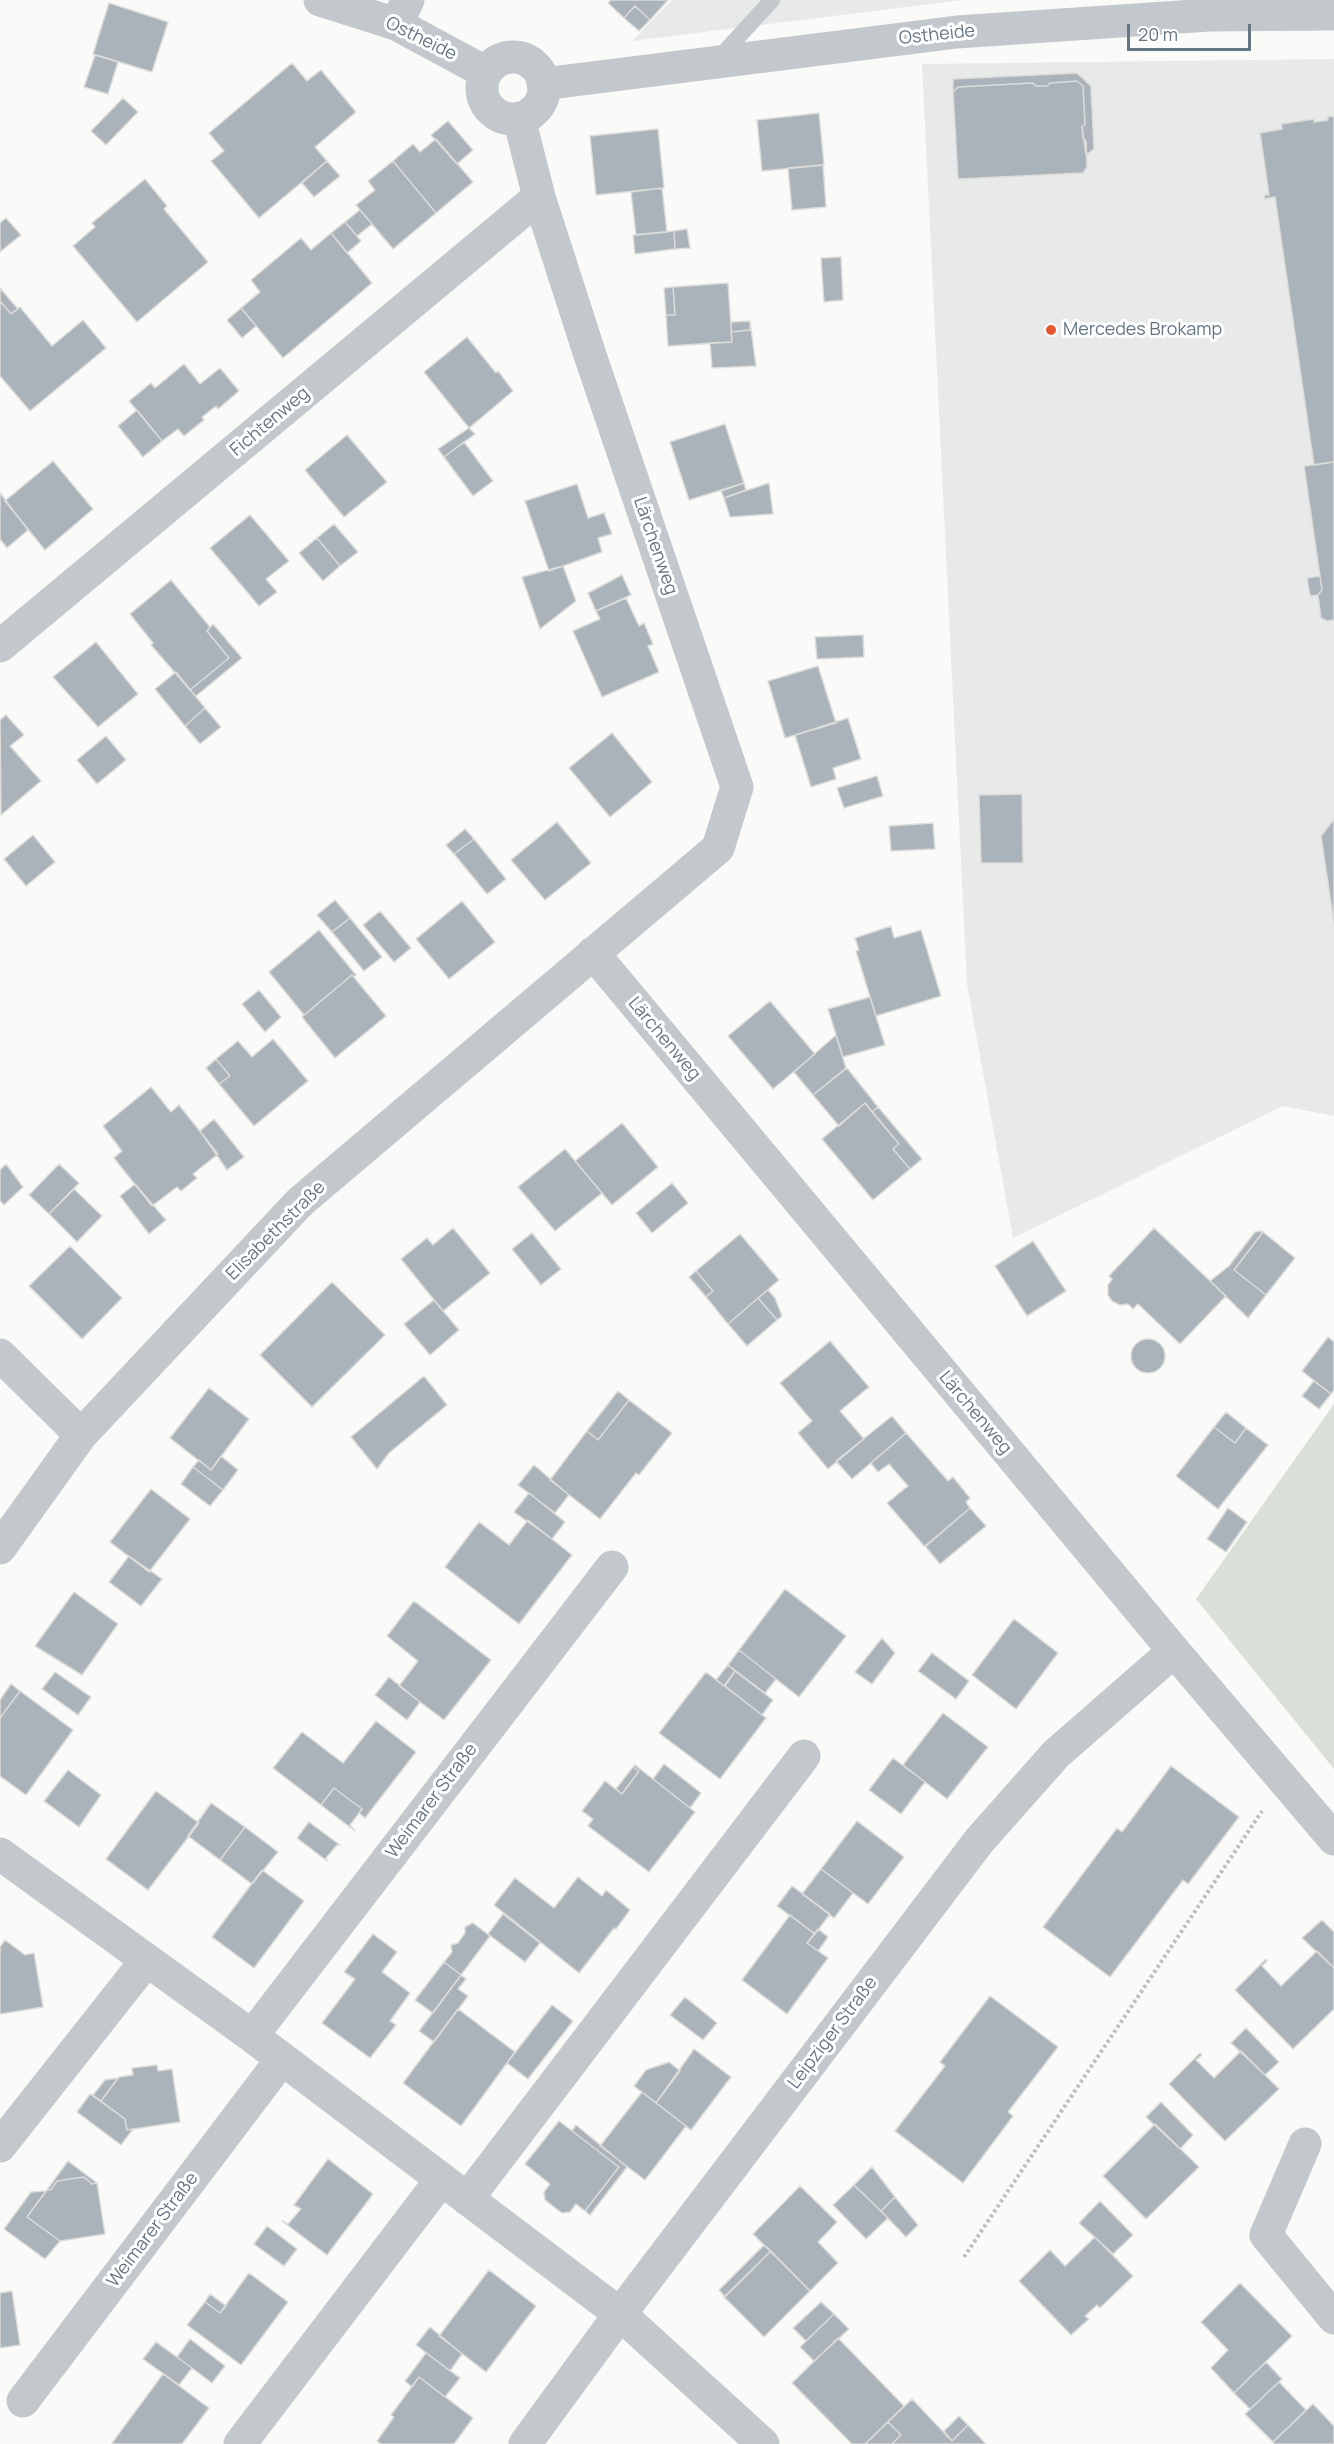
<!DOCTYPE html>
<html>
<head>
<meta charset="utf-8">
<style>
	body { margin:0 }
	#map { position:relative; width:1334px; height:2444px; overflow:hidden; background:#fafaf8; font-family:Manrope,sans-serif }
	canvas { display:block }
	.scale { position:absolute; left:1127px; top:24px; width:124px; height:27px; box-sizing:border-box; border:3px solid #657683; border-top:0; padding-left:8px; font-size:18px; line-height:21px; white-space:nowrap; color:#657683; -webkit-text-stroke:4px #fff; paint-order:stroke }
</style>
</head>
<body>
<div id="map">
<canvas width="1334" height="2444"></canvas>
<div class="scale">20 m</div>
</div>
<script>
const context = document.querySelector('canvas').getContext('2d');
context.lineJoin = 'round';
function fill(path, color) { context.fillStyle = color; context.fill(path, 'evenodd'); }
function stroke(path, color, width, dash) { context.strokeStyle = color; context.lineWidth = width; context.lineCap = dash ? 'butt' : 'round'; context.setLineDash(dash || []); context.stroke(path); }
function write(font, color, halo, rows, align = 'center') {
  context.font = font + ' Manrope,sans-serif'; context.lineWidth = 6; context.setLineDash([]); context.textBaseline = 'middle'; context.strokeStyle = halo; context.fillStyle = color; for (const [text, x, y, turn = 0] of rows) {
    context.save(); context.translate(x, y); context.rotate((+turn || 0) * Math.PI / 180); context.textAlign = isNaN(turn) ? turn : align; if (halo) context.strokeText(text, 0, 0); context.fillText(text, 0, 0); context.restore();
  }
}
fill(new Path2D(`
	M672 0H962L632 41Z
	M1334 59V1116L1283 1106 1013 1238 967 985 922 64Z`), '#e8e9e9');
fill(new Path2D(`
	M1334 1404V1769L1196 1599Z`), '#dadfd7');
const building = new Path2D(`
	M611 0H668L650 20 635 6 624 18 608 3Z
	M109 3 168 22 152 72 93 54Z
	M635 6 650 20 639 31 624 18Z
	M95 55 118 62 108 94 84 87Z
	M292 63 307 81 321 70 356 112 315 147 327 161 259 218 211 161 224 151 209 133Z
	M1077 73 1091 86 1094 149 1086 155 1082 127 1085 124 1083 86 1077 81 1050 83 1047 86H1036L1033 83 958 87 953 92V79Z
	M1077 81 1083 86 1085 124 1082 127 1083 138 1086 141 1087 167 1083 173 958 179 953 92 958 87 1033 83 1036 86H1047L1050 83Z
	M123 98 138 112 106 145 91 131Z
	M819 113 824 165 762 171 757 120Z
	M1334 116V462L1314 465 1275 197 1265 199 1264 195H1269L1260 133 1282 129 1281 124 1314 119V122L1328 120 1327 117Z
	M448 121 473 150 457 164 431 135Z
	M658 129 664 188 596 195 590 136Z
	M436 139 473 182 436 213 393 161 413 144 420 152Z
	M327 161 340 176 314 197 302 183Z
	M393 161 436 213 393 249 356 205 375 190 368 181Z
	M823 165 826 207 792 210 788 168Z
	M145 179 167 206 164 209 208 262 137 322 73 246 95 227 92 223Z
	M662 188 667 232 636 235 631 192Z
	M360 210 372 224 357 236 345 222Z
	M6 218 21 235 0 252V223Z
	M345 222 361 241 347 253 331 233Z
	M687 229 690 248 675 249 674 231Z
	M674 231 675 249 635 254 633 235Z
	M331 233 372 283 283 358 241 308 260 292 251 280 301 238 311 250Z
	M841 257 843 300 824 302 821 258Z
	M728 283 732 342 668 346 666 315H675L673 287Z
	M673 287 675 315H666L664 288Z
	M0 288 18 309 11 314 0 301Z
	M0 301 11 314 20 307 52 346 83 320 106 348 30 411 0 376Z
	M241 308 256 326 242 338 227 320Z
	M750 321 756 366 712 368 710 343 732 342 731 332 750 330Z
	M750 321V330L731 332V322Z
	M467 337 496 373 498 371 513 391 469 428 424 372Z
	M184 364 200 384 220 368 239 391 218 409 216 406 202 417 204 420 184 436 178 429 162 441 129 401 151 383 155 388Z
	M137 410 162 441 143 457 118 426Z
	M725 424 744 483 689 500 670 442Z
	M469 428 475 434 444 457 438 449Z
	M347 435 387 482 344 517 305 470Z
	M464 442 493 481 473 496 444 457Z
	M53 461 93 509 45 550 5 501Z
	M1334 462V620L1327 621 1321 618 1318 595 1322 590 1304 466Z
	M744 483 746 490 724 498 721 491Z
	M769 483 773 514 730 517 724 498Z
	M577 484 588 518 604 513 612 534 598 538 602 552 549 571 525 501Z
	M0 493 28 530 7 548 0 539Z
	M250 515 289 561 266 579 277 592 259 606 210 548Z
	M334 524 358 552 340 566 317 538Z
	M317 538 340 566 323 581 299 553Z
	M563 566 576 601 540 629 522 577Z
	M622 575 631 595 596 611 588 593Z
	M1320 576 1322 590 1318 595 1310 596 1307 578Z
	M171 580 210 627 207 631 229 658 190 690 151 645 153 643 130 614Z
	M626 598 639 626 644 623 653 644 648 646 659 672 602 697 573 631 600 619 596 611Z
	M213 624 242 658 196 696 190 690 229 658 207 631Z
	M863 635 864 657 817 659 815 637Z
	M96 642 138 694 98 727 53 677Z
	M818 666 836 723 785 738 768 681Z
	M176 672 205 708 185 726 155 689Z
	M205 708 221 727 200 744 185 726Z
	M6 715 24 735 10 746 41 781 1 815 0 720Z
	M848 718 861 759 833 768 836 779 811 787 795 735Z
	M612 733 652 782 610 817 569 768Z
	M106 736 126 760 97 784 77 760Z
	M877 776 883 796 844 808 837 788Z
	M1022 794 1023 863H981L979 795Z
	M1334 819V923L1321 836Z
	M557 822 591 863 545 900 511 860Z
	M933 823 935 849 891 851 889 826Z
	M465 829 474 839 454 854 446 845Z
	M33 835 55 862 26 886 4 859Z
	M474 839 506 879 487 894 454 854Z
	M335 900 350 918 332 932 317 915Z
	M462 901 495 942 449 979 416 939Z
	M380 911 411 948 394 962 363 925Z
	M350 918 382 957 364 971 332 932Z
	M891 926 894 938 921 930 941 996 876 1016 856 951 859 950 855 938Z
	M319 930 356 975 354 977 352 975 304 1015 269 972Z
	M352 975 386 1016 335 1058 302 1017Z
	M259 990 281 1017 265 1032 242 1004Z
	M870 997 885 1045 843 1057 828 1009Z
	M770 1001 815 1054 773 1089 728 1036Z
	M836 1035 846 1068 813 1095 794 1072Z
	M273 1039 308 1081 254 1126 219 1084 230 1076 216 1059 238 1041 252 1057Z
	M216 1059 230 1076 219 1084 206 1068Z
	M847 1068 878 1107 872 1112 865 1103 839 1126 813 1095Z
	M151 1087 171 1112 179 1105 218 1154 193 1174 197 1178 181 1191 177 1187 152 1206 114 1158 122 1151 103 1126Z
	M865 1103 899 1144 893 1149 910 1169 873 1200 822 1139Z
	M878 1107 922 1159 910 1169 893 1149 899 1144 872 1112Z
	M214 1119 244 1157 227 1170 200 1131Z
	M622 1123 658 1167 612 1205 575 1161Z
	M565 1149 602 1193 555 1231 518 1187Z
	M6 1164 23 1187 4 1205 0 1201V1170Z
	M59 1164 79 1183 49 1214 29 1195Z
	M672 1183 688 1203 652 1233 636 1213Z
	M135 1184 166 1220 149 1234 120 1196Z
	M74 1189 102 1216 77 1242 49 1214Z
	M453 1228 490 1273 443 1311 401 1259 427 1238 433 1245Z
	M1154 1228 1226 1296 1180 1344 1138 1304 1133 1309 1128 1304 1120 1305 1112 1301 1108 1295V1285L1112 1279 1109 1276Z
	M1260 1231 1263 1232 1234 1270 1266 1295 1248 1318 1210 1281 1229 1266 1255 1232Z
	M1263 1232 1295 1258 1266 1295 1234 1270Z
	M532 1233 561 1269 541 1285 512 1249Z
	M740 1234 779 1280 728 1324 706 1297 713 1291 696 1271Z
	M1033 1241 1066 1291 1027 1316 995 1266Z
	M70 1246 122 1298 82 1339 29 1286Z
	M696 1271 713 1291 706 1297 689 1277Z
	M332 1282 385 1335 312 1407 260 1355Z
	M768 1290 775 1298 782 1316 777 1320 758 1298Z
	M758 1298 777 1320 747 1346 728 1324Z
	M434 1300 459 1330 430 1355 404 1324Z
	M1328 1337 1334 1342V1390L1331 1394 1302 1371Z
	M1131 1356a17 17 0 1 1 34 0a17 17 0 1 1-34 0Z
	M830 1341 869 1387 840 1411 864 1439 828 1469 798 1433 812 1421 780 1383Z
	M424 1376 447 1405 389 1453 377 1469 351 1437Z
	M1314 1381 1331 1394 1319 1409 1302 1396Z
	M209 1388 249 1419 211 1470 170 1438Z
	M618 1391 629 1400 598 1440 587 1431Z
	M629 1400 672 1433 639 1475 636 1473 600 1519 550 1480 587 1431 598 1440Z
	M1226 1412 1246 1428 1235 1443 1214 1427Z
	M892 1416 906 1433 852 1479 836 1461Z
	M1214 1427 1235 1443 1246 1428 1268 1445 1218 1509 1176 1476Z
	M906 1433 948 1481 953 1477 970 1498 966 1502 970 1508 925 1547 887 1503 908 1486 889 1464 878 1472 871 1463Z
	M221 1456 238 1470 223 1490 193 1467 199 1460 211 1470Z
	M534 1465 569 1495 555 1513 518 1485Z
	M193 1467 223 1490 210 1506 181 1484Z
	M151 1489 190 1519 149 1572 110 1542Z
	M529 1493 565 1522 552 1539 514 1512Z
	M970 1508 986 1526 940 1564 925 1546Z
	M1228 1508 1247 1522 1226 1552 1207 1539Z
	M528 1520 572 1555 519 1624 445 1567 479 1522 509 1545Z
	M129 1556 162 1579 141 1606 109 1582Z
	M785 1589 846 1636 799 1697 739 1650Z
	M74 1592 118 1624 82 1675 35 1646Z
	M414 1601 491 1660 444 1720 399 1686 418 1661 387 1636Z
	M1014 1619 1058 1653 1016 1709 972 1675Z
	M882 1638 895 1653 872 1684 855 1672Z
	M739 1650 776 1679 765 1693 728 1665Z
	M932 1653 969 1681 956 1699 918 1671Z
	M728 1665 735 1671 724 1686 716 1680Z
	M735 1671 773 1700 762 1715 725 1686Z
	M55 1672 91 1697 78 1715 42 1689Z
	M706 1672 766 1718 720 1779 659 1733Z
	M389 1677 420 1702 407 1720 375 1695Z
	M11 1684 20 1691 0 1718V1700Z
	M20 1691 73 1730 26 1795 0 1776V1718Z
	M943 1713 988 1747 947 1799 903 1765Z
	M376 1721 416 1752 365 1818 359 1813 362 1809 334 1788 321 1805 273 1768 302 1732 343 1763Z
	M893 1758 925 1782 901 1814 869 1790Z
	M664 1764 701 1793 690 1808 653 1779Z
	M635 1765 695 1812 649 1872 588 1826 593 1819 582 1811 605 1781 622 1794 639 1771 633 1767Z
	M1171 1766 1239 1817 1188 1884 1183 1880 1110 1977 1043 1927 1117 1828 1122 1832Z
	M633 1767 639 1771 622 1794 616 1789Z
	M68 1770 101 1795 79 1827 44 1801Z
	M334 1788 362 1809 350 1825 355 1831 321 1805Z
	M156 1791 199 1823 148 1890 106 1859Z
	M211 1803 245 1827 220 1860 188 1836Z
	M857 1821 904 1857 868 1904 821 1869Z
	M309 1822 340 1845H337L326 1858 327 1861 297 1838Z
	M245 1827 278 1852 252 1884 220 1860Z
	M821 1869 853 1893 834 1918 802 1894Z
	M262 1870 304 1901 254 1968 212 1937Z
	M578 1877 602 1896 606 1890 630 1910 616 1929 614 1928 579 1973 494 1905 515 1878 554 1908Z
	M792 1886 830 1914 815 1934 777 1906Z
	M503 1914 540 1943 525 1962 488 1934Z
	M790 1915 815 1934 807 1943 828 1958 787 2014 742 1980Z
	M1322 1920 1334 1932V1968L1302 1938Z
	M473 1923 490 1936 461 1975 444 1962 452 1952 451 1945 458 1943 465 1933V1927Z
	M818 1929 828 1937 818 1951 807 1943Z
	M373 1934 397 1952 382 1972 410 1993 390 2021 396 2025 370 2058 322 2023 355 1979 344 1972Z
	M5 1940 25 1955 34 1953 43 2007 0 2014V1947Z
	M1317 1951 1334 1968V2009L1293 2049 1235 1990 1266 1959 1267 1961 1262 1966 1281 1986Z
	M444 1962 461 1975 433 2013 415 2000Z
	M461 1975 466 1979 458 1989 468 1996 434 2042 419 2031Z
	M990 1996 1058 2047 1008 2112 1013 2116 963 2183 895 2131 945 2066 940 2062Z
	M685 1997 717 2023 703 2040 670 2015Z
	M552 2005 573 2021 528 2079 507 2063Z
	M458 2009 515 2052 461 2126 403 2083Z
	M1246 2028 1279 2062 1265 2075 1231 2043Z
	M694 2049 731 2077 691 2130 656 2103Z
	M1241 2051 1279 2089 1225 2141 1169 2084 1200 2053 1202 2055 1196 2060 1214 2078Z
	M669 2062 680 2071 656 2103 634 2086 646 2070Z
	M157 2065 158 2071 172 2069 180 2122 127 2130 125 2119 101 2101 119 2077 133 2075 132 2068Z
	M118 2078 101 2101 93 2095 105 2080Z
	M642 2092 686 2126 645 2180 600 2146Z
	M90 2094 125 2119 127 2130 133 2129 121 2145 77 2112Z
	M1161 2102 1193 2135 1180 2149 1146 2117Z
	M559 2121 619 2167 585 2211 576 2204 570 2212 562 2213 545 2200 544 2192 550 2184 525 2164Z
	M1155 2124 1199 2167 1146 2219 1103 2176Z
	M576 2125 627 2167 590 2215 585 2211 619 2167 572 2131Z
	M328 2159 373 2194 327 2255 282 2221 288 2224 301 2209 294 2205Z
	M68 2161 97 2183 92 2184 84 2177 57 2181 51 2190H47Z
	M872 2167 895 2197 881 2211 854 2185Z
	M84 2177 92 2184 97 2183 105 2234 60 2241 27 2217 47 2190H51L57 2181Z
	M854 2185 888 2218 866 2239 833 2205Z
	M800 2186 837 2222 818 2242 838 2263 810 2291 753 2234Z
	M46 2191 27 2217 60 2241 45 2259 4 2229 31 2192Z
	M895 2197 918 2225 906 2237 881 2211Z
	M1100 2201 1133 2235 1113 2254 1079 2223Z
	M267 2226 297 2249 284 2266 254 2244Z
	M1095 2237 1133 2276 1100 2308 1097 2305 1085 2316 1089 2319 1071 2335 1019 2281 1050 2250 1065 2266Z
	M764 2245 771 2251 725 2297 719 2290Z
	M771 2251 810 2291 764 2337 724 2297Z
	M489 2270 536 2306 486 2372 439 2336Z
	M249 2273 288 2302 241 2365 187 2325 205 2302 220 2313Z
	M1240 2283 1292 2336 1234 2393 1211 2368 1228 2350 1201 2322Z
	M12 2291 20 2345 0 2348V2293Z
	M210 2294 226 2306 220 2313 205 2302Z
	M821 2302 834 2314 806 2341 793 2328Z
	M834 2314 849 2329 814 2361 800 2347Z
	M430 2327 462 2354 450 2371 416 2345Z
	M838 2338 904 2406 865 2444H852L792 2383Z
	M190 2339 225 2366 212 2383 177 2357Z
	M156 2342 192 2368 179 2385 143 2359Z
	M426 2353 460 2378 445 2397 419 2377 412 2387 405 2381Z
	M1266 2362 1282 2379 1250 2409 1234 2393Z
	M163 2374 209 2408 182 2444H113L112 2443Z
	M419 2377 473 2418 454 2444H381L377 2441 394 2417 391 2415Z
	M1279 2382 1306 2410 1273 2442 1245 2414Z
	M912 2399 952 2441 968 2425 986 2444H892L901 2435 888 2422Z
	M1313 2404 1334 2426V2444H1274L1273 2442Z
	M959 2416 968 2425 952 2441 944 2431Z
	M888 2422 901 2435 892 2444H865Z`);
fill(building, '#aab3b9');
stroke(building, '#dcdcda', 1.5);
stroke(new Path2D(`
	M964 2257 1262 1811`), '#bbbfc2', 4, [3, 3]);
stroke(new Path2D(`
	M718 59 772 0`), '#c3c8cc', 16);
stroke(new Path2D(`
	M320 0 396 24 485 72
	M396 24 408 0
	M482 88a31 31 0 1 1 62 0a31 31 0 1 1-62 0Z
	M543 84 957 32 1209 15 1334 14
	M0 646 539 197
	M593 953 1174 1651 1334 1839
	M0 1355 81 1435
	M0 1548 81 1435 300 1202 718 848 737 787 590 355 539 197 519 118
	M0 1854 252 2036 620 2314 763 2444
	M252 2036 612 1567
	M1305 2144 1266 2235 1334 2318
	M0 2146 146 1961
	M467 2199 804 1756
	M23 2401 282 2059
	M240 2444 441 2180
	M525 2444 620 2314 979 1841 1056 1754 1174 1651`), '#c3c8cc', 33);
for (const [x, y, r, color] of [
	[1051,330,6,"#e4572e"]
]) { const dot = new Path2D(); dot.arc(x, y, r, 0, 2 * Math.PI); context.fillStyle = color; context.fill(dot); stroke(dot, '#fff', 2); }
write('18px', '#657683', '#fff', [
	["Ostheide",937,35,-6],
	["Ostheide",421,39,26],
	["Fichtenweg",270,422,-40],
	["Lärchenweg",655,546,71],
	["Lärchenweg",664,1039,50],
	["Elisabethstraße",276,1231,-45],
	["Lärchenweg",975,1413,50],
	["Weimarer Straße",432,1801,-53],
	["Leipziger Straße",833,2033,-53],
	["Weimarer Straße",153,2230,-53]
]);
write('18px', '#657683', '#fff', [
	["Mercedes Brokamp",1063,330]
], 'left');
</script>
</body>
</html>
